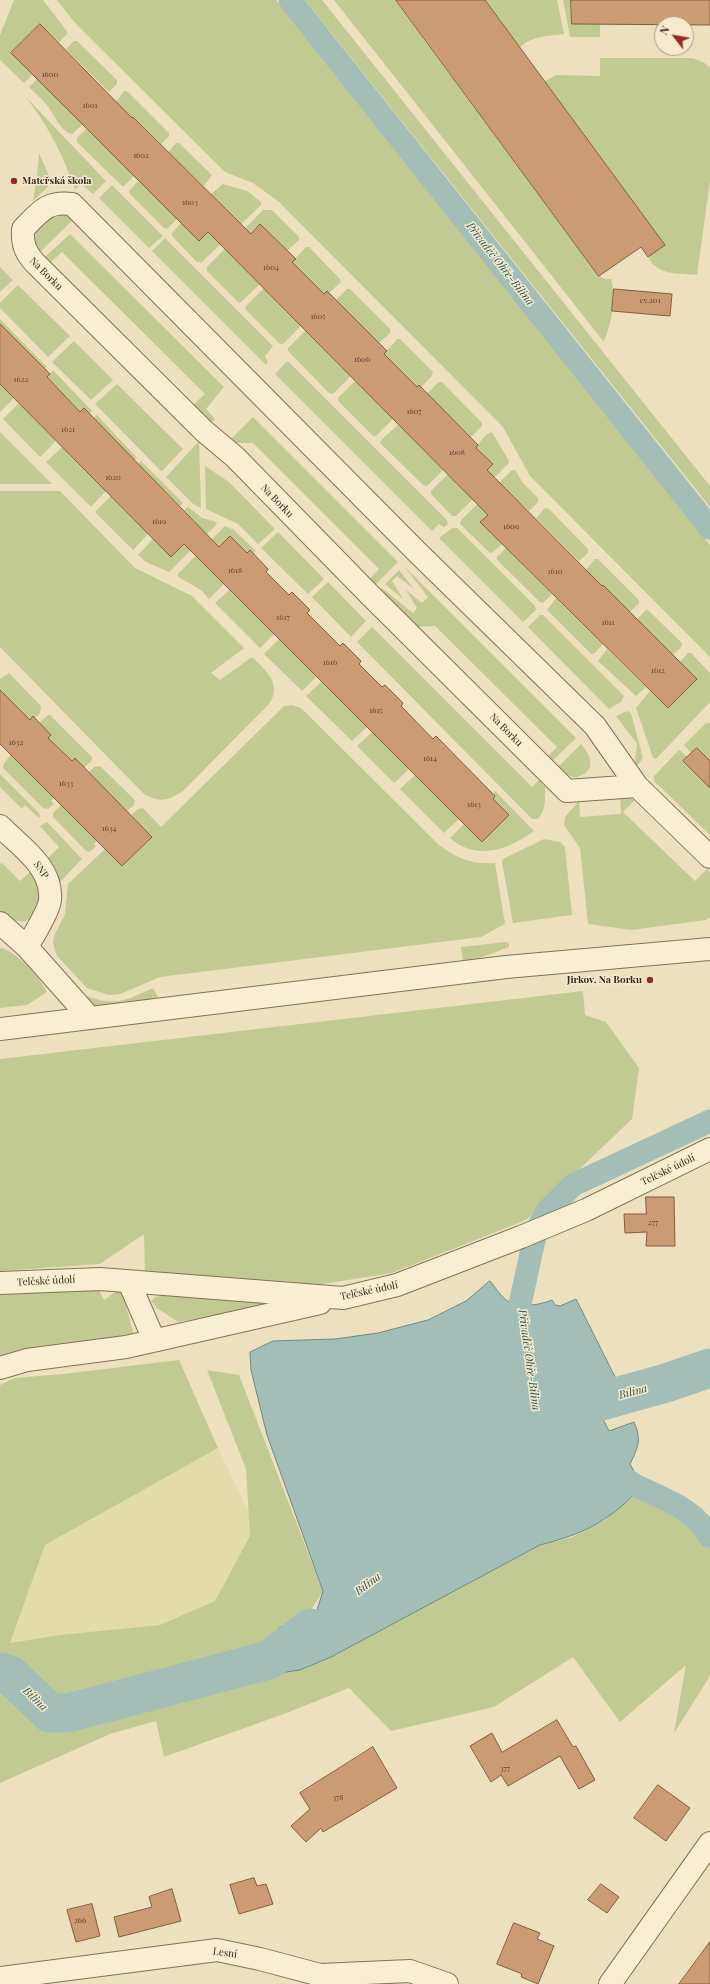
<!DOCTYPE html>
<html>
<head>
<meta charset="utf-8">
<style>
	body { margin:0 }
	#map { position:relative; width:710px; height:1984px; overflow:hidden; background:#ede0be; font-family:"Playfair Display",serif }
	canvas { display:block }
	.north { position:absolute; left:654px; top:16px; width:40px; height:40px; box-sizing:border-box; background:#f4ebce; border:1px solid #a79d87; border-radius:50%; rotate:301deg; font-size:11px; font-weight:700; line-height:16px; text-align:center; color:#34281c }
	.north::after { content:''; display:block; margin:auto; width:14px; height:18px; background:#932b28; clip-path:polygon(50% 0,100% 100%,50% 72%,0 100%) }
</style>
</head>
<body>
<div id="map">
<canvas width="710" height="1984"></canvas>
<div class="north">N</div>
</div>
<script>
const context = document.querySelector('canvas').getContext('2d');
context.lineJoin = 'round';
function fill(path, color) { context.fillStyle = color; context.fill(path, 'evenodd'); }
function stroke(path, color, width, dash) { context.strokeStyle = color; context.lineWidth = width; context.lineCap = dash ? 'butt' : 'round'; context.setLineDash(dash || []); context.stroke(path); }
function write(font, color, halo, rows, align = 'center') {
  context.font = font + ' "Playfair Display",serif'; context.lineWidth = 3; context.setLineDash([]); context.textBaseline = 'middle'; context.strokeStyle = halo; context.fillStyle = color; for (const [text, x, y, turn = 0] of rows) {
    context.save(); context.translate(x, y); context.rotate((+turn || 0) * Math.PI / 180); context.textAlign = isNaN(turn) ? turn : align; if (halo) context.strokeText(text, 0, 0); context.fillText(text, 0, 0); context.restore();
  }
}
fill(new Path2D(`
	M218 1448 305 1631 7 1651 45 1545Z`), '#e2dbac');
fill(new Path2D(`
	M14 0H43L67 31V34L59 42 40 24 11 53 32 75 24 83 0 60V35Z
	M57 0H276L710 545V657L530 476 503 427 279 202 253 183 225 172 76 24Z
	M305 0H322L710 486V507Z
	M334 0H395L599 276 605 279H611C617 300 611 323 604 342Z
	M485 0H557L564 34C547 36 533 36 520 47Z
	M563 0H571L572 24H600V37H570Z
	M74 41H77L117 80V84L109 92 66 49Z
	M600 58H692L705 63 710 68V181L697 275C678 273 658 276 648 257L665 245 545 81 556 75 600 76Z
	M37 79 82 125 72 134C59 131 54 112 45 103 40 97 34 93 29 87Z
	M124 91H127L169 133V136L161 144 134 117 130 119 115 103Z
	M25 96 106 181 93 194 81 184 75 190C64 156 47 124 25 96Z
	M86 129 134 176 124 186H122L77 142V138Z
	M176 143H179L212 175 204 186 185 168 182 171 166 155Z
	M39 153 52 183 33 201 37 177Z
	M138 181 177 219 167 229 164 228 130 194 129 191Z
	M223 184 247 191 261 202V205L202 262H197L172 236V233L181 223 199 241 228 211 211 194Z
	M112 185 163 236 149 248 99 198Z
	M263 210H272L299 237V240L287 251 260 224 231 254 260 284 241 302H238L207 271V267Z
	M65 215 75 218 40 252 34 243 37 227 50 218Z
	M70 234 224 387 206 409 215 419 211 423 193 405 205 394 62 252 51 262 45 257Z
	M165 238 273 346 265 356 268 362 266 365 152 251Z
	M306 247H309L340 279 341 282 329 293 327 291 324 294 292 262Z
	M0 267 13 280 0 292Z
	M18 285 70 336 48 357 0 308V303Z
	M264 288 301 326 283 344H280L245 309 246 306Z
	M347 289H350L390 329V333L378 344 336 300Z
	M0 319 47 367 44 369 0 324Z
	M306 330 351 376 333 394 329 393 288 351V348Z
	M397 339H400L433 372 432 376 421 387 419 385 417 387 384 354Z
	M74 341 113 380 91 400 52 362Z
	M286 362H289L447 520 448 524 444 527 439 524 432 531 275 374Z
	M53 370 92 411 89 414 80 412 47 377Z
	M355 381 393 419 376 436H373L339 402 338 398Z
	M439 382H442L482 423V426L471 437 460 427 458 428 427 393Z
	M0 384 14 398 0 412Z
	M117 384 183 449 163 470 161 471 95 404Z
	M19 403 56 441 40 457 3 419Z
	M97 415 137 458 134 460 93 418Z
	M253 417 398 562 374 586 368 581 379 569 253 443H231V439Z
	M399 424 443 470 427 486 423 485 380 443 381 440Z
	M0 432 52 484H0Z
	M492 432 509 461 508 464 456 516H452L431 494V491L448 474 465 491 492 465 476 448C480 443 484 434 492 432Z
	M199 441 201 508 192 503 166 477Z
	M62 447 106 491 91 507 46 462Z
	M141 461 183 503 180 506 138 464Z
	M205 466 229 482 275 529 258 544 238 524 206 509Z
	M512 470H515L523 483 538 498V502L529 511 510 493 481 522 502 544 493 552 490 553 460 524 461 520Z
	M0 491H60L135 568 192 596 244 648 211 673 220 680 252 657C266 671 283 684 269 704L183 791C167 801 161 803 144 794L0 647Z
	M111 496 148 534 133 550 95 512Z
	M188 507 202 518 217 522 216 525 169 572 146 562 138 555 153 539 171 557 200 528 184 510Z
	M545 508 549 509 588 549V553L579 561 536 518Z
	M225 526 234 530 256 551 253 553 250 550 247 553 203 563 224 584 209 599 201 590 178 577V574Z
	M452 528H457L535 606 536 610 523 622 439 538Z
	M278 532 324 579 308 594 261 548Z
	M506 548 552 594 543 603 540 602 497 560V557Z
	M595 559H598L639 600V603L630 612 603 585 600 588 584 572Z
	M404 566 576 738 550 763 545 759 557 747 435 626 415 627 379 591 382 588 413 613 417 608 406 590 422 603 428 597Z
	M399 570 414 589 397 576 392 581 403 599 385 584Z
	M328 582 366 621 351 637 312 597Z
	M229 590 274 634 260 648 215 603Z
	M556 598 603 644 595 653 591 654 547 610Z
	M646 610 649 611 682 643V646L673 655 637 619Z
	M540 615H543L624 696 621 702 609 709 528 627Z
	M372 627 532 787 539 780 545 787C545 798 546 811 538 819H532L357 642Z
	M279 639 316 677 302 691 264 654Z
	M607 649 646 687 636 696 598 661Z
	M688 653H691L710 673V702L656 759 653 758 636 708 650 691 668 708 697 679 680 662Z
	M9 673 41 706 40 713 35 718 33 717 30 720 0 690V679Z
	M321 682 367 727 352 741 306 696Z
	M292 705 301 708 438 844C456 858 472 865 495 863L505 924 481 937 160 977 120 994 109 995 87 988 57 956 53 943 54 936 65 914 68 884 105 849 122 866 152 837 131 815 138 809 143 808 161 827 284 706Z
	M627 711 631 713 643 758 634 770 637 744 616 716Z
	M48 715H50L92 757V760L84 768 75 758 72 761 48 738 51 735 39 723Z
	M706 723H710V761L692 754 684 745Z
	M372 732 409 769 394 783 357 746Z
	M581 744C589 753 597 768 582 775 578 777 574 778 570 776 565 775 560 772 555 770Z
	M679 750 688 757 684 762 708 786 710 784V835L654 781V776Z
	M11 755 54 798 51 801 54 804 48 809 43 808 3 768 4 763Z
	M100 766 135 800 134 805 127 811 88 773 94 767Z
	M0 774 39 813 40 816 39 818 25 805 22 809 0 787Z
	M415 775 459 819 444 833 400 789Z
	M495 791 534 831C508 850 477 861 450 838L464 824 482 842 509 815 493 799 495 796 493 793Z
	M626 796 635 800 623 812 695 881 707 869 710 872V917L706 920 631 930 588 924 580 848 564 825 565 817 579 801 580 817 621 814 620 797Z
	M61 805 97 841 94 844 96 846 90 852 86 851 53 817V813Z
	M47 822 82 859 60 882 48 858 59 847 40 826Z
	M544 839 560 842 565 847 572 915 513 923 502 862 503 859Z
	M2 863 20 881 31 871C34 877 40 884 41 891 41 894 39 899 38 903 32 928 16 925 0 910V864Z
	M506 942 509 943V947L466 963 463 962 461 947Z
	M0 948C15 949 41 979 47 992L27 1005 0 1008Z
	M153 988 158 997 156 1001 102 1008 94 1005 87 996C117 1007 126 1000 153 988Z
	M583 991 585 1015 606 1022 639 1068 632 1119 526 1220 392 1273 310 1286 145 1272 144 1234 100 1264 0 1271V1059Z
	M97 1286 104 1300 121 1288 134 1335 0 1356V1294Z
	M169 1294 283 1303 178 1322 157 1308 151 1301 156 1297Z
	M179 1360 218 1448 45 1545 10 1643 60 1635 160 1625 215 1601 250 1536 246 1469 207 1370 239 1375 323 1591 305 1620 300 1670 331 1657 540 1545 572 1537 605 1520 638 1492 672 1506 689 1518 700 1529 710 1550V1676L674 1733 686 1665 620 1722 573 1657 494 1707 391 1731 349 1688 289 1712 164 1757 156 1721 110 1734 0 1783V1385L14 1378 63 1374Z`), '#c2ca93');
const water = new Path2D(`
	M490 1281C495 1287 500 1295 506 1300 519 1309 539 1305 552 1300L555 1305 560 1306 576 1299 616 1379 545 1405 550 1422 627 1405 628 1407 603 1419 609 1431 634 1422C642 1440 638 1447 630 1464L641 1484C637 1493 630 1498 623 1505 596 1528 574 1536 540 1545L331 1657 300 1670 279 1673 269 1660 265 1642 280 1627 305 1620 317 1610 323 1591 267 1435 251 1370 250 1352 273 1341 335 1339 378 1333 428 1320 466 1301Z`);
fill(water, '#a2beb7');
stroke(water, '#698c84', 1);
stroke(new Path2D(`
	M290 0 710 528
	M525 1334 520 1304 536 1231 548 1210 573 1185 710 1121
	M614 1471C621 1476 629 1482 637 1486 665 1500 694 1508 710 1537`), '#a2beb7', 23);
stroke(new Path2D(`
	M508 1448 537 1419 666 1383 710 1368
	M0 1672 10 1675 50 1713H68L269 1660 311 1628`), '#a2beb7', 39);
const building = new Path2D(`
	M396 0H485L665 245 648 257 641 247 599 276Z
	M571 0H710V25L572 24Z
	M40 24 132 118 133 117 251 234 260 224 296 259 292 262 324 294 327 291 387 351 384 354 417 387 419 385 478 445 476 448 493 464 487 470 602 586 603 585 697 679 668 708 480 522 488 515 208 232 199 241 11 53Z
	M614 289 672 294 670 316 612 311Z
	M0 324 50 374 47 377 63 394 80 412 84 408 219 547 230 536 247 553 250 550 268 569 266 572 289 595 292 592 310 610 307 613 340 646 343 643 361 661 359 664 382 687 385 685 403 703 401 706 433 739 436 736 495 796 493 799 509 815 482 842 184 544 171 557 0 384Z
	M0 690 30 720 33 716 51 735 48 738 72 761 75 758 152 837 122 866 0 744Z
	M697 748 710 761V788L683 761Z
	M646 1197H674L675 1246H646L647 1232 625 1233 624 1214H646Z
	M557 1720 573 1747 576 1746 595 1780 579 1789 560 1756 508 1786 501 1775 491 1782 470 1746 492 1733 502 1752Z
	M373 1747 397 1788 323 1832 321 1828 306 1842 291 1826 310 1809 300 1793Z
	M658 1785 690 1808 666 1841 634 1818Z
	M254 1878 257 1886 266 1884 273 1904 239 1914 230 1885Z
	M601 1884 619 1897 607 1913 588 1900Z
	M172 1889 181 1921 119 1937 114 1917 152 1907 149 1897Z
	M92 1904 100 1936 76 1942 67 1910Z
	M514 1923 540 1933 537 1939 554 1946 538 1984 521 1977 522 1974 497 1964Z
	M710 1942V1984H679Z`);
fill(building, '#cb9b74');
stroke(building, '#835c3e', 1);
const minor = new Path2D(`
	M637 786 567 791 370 595 235 457 204 431 35 263C25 252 22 244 23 229 40 212 46 201 72 204L416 551 595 726 637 786 710 857
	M0 826C20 846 53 867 50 900 49 911 33 936 27 947
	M0 923 27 947 90 1018
	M0 1029 506 967 710 949
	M129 1282 154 1340
	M0 1283 100 1279 343 1298 397 1285 521 1237 586 1210 710 1149
	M0 1368 27 1360 126 1347 320 1303
	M0 1978 217 1950 260 1959 320 1975 410 1971 447 1984`);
const tertiary = new Path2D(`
	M610 1984 710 1843`);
stroke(minor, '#857157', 24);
stroke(tertiary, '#857157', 24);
stroke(minor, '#f8eed1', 22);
stroke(tertiary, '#f8eed1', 22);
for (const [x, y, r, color] of [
	[14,181,4,"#932b28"],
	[650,980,4,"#932b28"]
]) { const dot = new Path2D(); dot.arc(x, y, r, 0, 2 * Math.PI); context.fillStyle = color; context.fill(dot); stroke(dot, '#f4ebce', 1.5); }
write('8px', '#5a4532', null, [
	["1600",50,74],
	["1601",90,105],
	["1602",141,155],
	["1603",190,202],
	["1604",271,267],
	["ev.201",650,300],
	["1605",318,316],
	["1606",362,359],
	["1622",21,379],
	["1607",414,411],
	["1621",68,429],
	["1608",457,452],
	["1620",113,477],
	["1619",159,521],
	["1609",511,526],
	["1618",235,570],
	["1610",555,571],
	["1617",283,617],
	["1611",608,622],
	["1616",330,662],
	["1612",658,670],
	["1615",376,710],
	["1632",16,742],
	["1614",430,758],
	["1633",66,783],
	["1613",474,804],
	["1634",109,828],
	["277",653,1222],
	["377",505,1768],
	["378",338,1797],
	["266",80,1920]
]);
write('bold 10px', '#34281c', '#f4ebce', [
	["Mateřská škola",22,181],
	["Jirkov, Na Borku",642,980,"right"]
], 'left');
write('10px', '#34281c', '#f4ebce', [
	["Na Borku",46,274,45],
	["Na Borku",277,501,46],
	["Na Borku",506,730,45],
	["SNP",41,870,55],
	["Telčské údolí",668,1170,-26],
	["Telčské údolí",46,1281,-3],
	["Telčské údolí",369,1291,-12],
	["Lesní",225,1953,7]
]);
write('italic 11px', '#2b5453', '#f4ebce', [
	["Přivaděč Ohře-Bílina",500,264,52],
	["Přivaděč Ohře-Bílina",529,1360,82],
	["Bílina",633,1392,-15],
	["Bílina",368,1584,-37],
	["Bílina",35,1699,44]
]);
</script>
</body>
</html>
